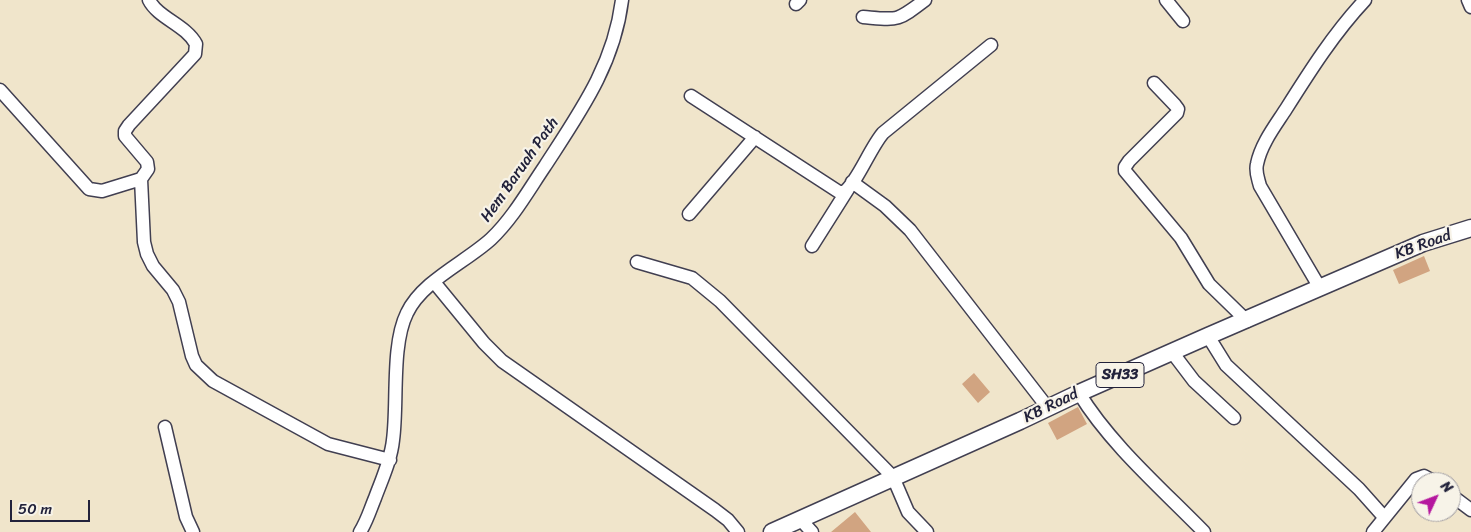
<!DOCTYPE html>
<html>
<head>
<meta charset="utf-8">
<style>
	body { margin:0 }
	#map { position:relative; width:1471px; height:532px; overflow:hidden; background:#f0e5cb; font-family:Sriracha,sans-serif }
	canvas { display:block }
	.north { position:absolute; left:1411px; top:472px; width:50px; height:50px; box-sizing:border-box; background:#f7f3e8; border:1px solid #a29fa3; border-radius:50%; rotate:47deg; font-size:14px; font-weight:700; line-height:20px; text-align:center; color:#22223b }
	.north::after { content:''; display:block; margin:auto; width:18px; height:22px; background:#b5179e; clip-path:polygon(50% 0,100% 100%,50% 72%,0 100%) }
	.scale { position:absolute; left:10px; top:500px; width:80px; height:22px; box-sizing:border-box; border:2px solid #22223b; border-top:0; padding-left:6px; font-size:15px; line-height:18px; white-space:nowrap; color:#22223b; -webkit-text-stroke:4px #f7f3e8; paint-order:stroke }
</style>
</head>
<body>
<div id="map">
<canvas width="1471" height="532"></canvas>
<div class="north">N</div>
<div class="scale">50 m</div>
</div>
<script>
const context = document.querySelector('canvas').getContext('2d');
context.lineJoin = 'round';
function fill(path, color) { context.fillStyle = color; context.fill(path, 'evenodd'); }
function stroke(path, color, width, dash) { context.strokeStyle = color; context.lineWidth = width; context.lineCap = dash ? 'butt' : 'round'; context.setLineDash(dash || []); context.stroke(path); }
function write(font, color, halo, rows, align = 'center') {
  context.font = font + ' Sriracha,sans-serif'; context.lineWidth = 4.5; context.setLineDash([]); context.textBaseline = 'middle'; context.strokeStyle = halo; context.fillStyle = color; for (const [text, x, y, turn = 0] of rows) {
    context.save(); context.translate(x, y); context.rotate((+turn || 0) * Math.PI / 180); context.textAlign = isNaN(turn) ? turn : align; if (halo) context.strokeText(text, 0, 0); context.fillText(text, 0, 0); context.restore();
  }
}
fill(new Path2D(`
	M1424 256 1430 271 1399 284 1393 270Z
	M974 373 990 392 978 403 962 384Z
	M1078 407 1087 424 1057 440 1048 423Z
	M855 512 871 532H831Z`), '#d1a481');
const minor = new Path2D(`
	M149 0C158 18 186 25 196 44L195 54 129 125 125 131V136L147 162 148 169 141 179 144 242 147 254 153 266 173 290 179 302 192 356 196 365 213 381 328 444 390 460
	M1166 0 1183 21
	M1468 0 1471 7
	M796 4 800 0
	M863 17C898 20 896 22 925 0
	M1154 83 1175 105 1178 109 1177 113 1129 161 1125 167V171L1181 238 1209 284 1247 321
	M0 90 89 189 102 191 141 179
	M691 96 839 192H844C857 183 870 148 883 133L991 45
	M852 182 885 206 910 230 1048 408
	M689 214 755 137
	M812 246 848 189
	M637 262 692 278 720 301 893 477 908 512 927 532
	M434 282 484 343 502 361 715 510 728 520 738 532
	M1320 288 1260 186C1258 178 1255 172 1257 164 1261 144 1275 126 1286 109 1310 71 1334 33 1365 0
	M1208 336 1226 365 1359 489 1384 517
	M1172 352 1194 381 1234 418
	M1079 393C1110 444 1162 489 1204 532
	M165 427 186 517 193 532
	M1451 495 1471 510
	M800 519 812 532
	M360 532C367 521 370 510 375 498 382 479 391 460 393 440 398 404 391 345 407 313 422 281 466 262 491 239 513 218 528 191 545 166 580 112 614 65 622 0
	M1373 532 1416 479 1424 476 1435 482`);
const major = new Path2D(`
	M772 532 1020 421 1079 393 1208 336 1423 243 1471 228`);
stroke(minor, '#413f51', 15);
stroke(major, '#413f51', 19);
stroke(minor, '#fff', 12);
stroke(major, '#fff', 16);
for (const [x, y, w] of [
	[1120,375,48]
]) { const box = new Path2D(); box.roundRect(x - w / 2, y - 12.5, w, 25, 4); context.fillStyle = '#f7f3e8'; context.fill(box); stroke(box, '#22223b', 1); }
write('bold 15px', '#22223b', null, [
	["SH33",1120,375]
]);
write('16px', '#22223b', '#f7f3e8', [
	["Hem Baruah Path",520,170,-55],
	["KB Road",1423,245,-20],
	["KB Road",1051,406,-26]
]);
</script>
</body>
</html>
